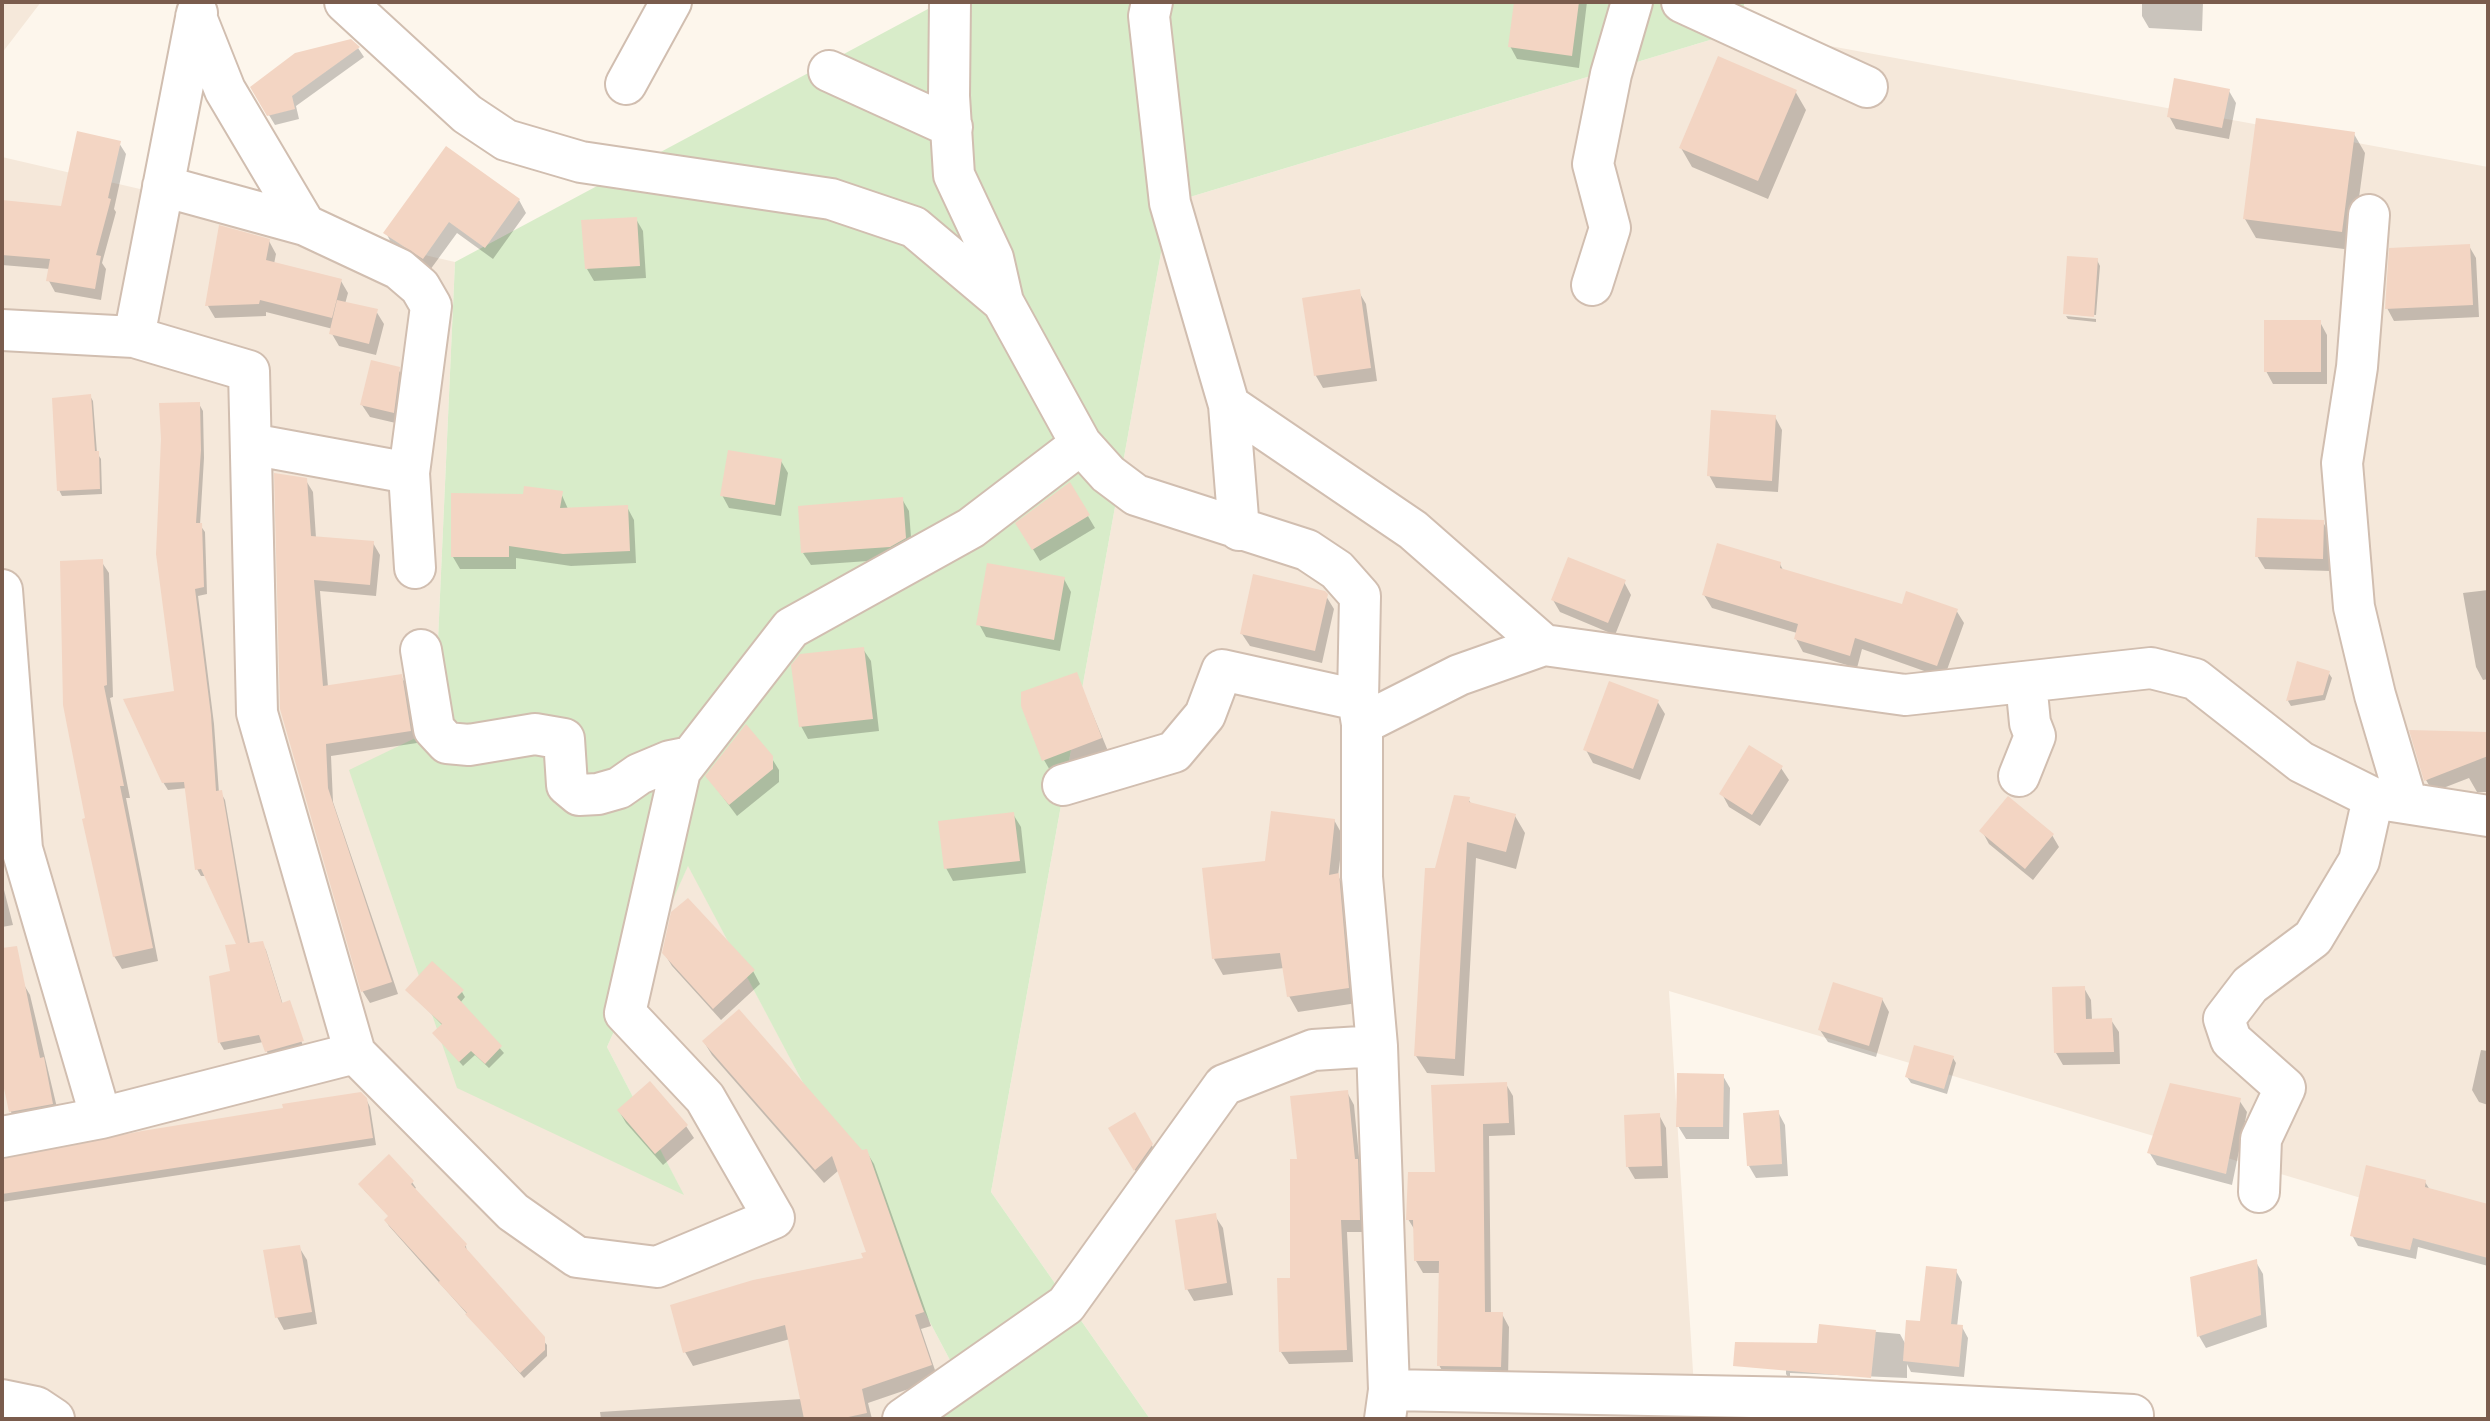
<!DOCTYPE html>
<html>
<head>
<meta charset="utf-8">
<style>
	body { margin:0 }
	#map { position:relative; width:2490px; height:1421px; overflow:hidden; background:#fdf6ec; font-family:Overpass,sans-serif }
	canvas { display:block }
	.frame { position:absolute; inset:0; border:4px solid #7a5c4d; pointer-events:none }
</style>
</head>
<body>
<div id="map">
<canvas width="2490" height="1421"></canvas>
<div class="frame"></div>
</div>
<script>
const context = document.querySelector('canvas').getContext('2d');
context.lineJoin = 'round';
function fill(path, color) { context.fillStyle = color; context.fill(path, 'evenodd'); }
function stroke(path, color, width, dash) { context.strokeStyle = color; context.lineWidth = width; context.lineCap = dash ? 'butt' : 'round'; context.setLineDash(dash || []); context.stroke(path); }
fill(new Path2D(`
	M2 2H41L2 53Z
	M1743 30 2488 167V1236L1669 991 1696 1419H1150L991 1192 1170 203Z
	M2 157 455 262 434 729 683 1194 607 1047 688 865 960 1379 925 1419H2Z`), '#f5e8da');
fill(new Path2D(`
	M941 2H1744L1743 30 1170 203 991 1192 1150 1419H925L960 1379 688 866 607 1047 684 1195 457 1088 349 770 434 729 455 262Z`), '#d8ecc9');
fill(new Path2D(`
	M1516 2H1587L1579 68 1517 59 1510 46Z
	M2142 2H2203L2202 31 2149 28 2142 16Z
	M358 48 364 57 296 106 299 119 275 125 252 87Z
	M1795 91 1806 110 1768 199 1692 167 1681 148Z
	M2229 91 2236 103 2229 139 2176 129 2169 116Z
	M2354 134 2365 153 2352 250 2256 238 2245 219Z
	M119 143 126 154 114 209 116 212 102 263 106 269 101 300 55 292 49 281 50 269 2 265V202L63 208Z
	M519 200 526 213 493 259 457 233 430 270 393 246 386 233Z
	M636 219 643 231 646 278 594 281 587 269Z
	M221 228 269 241 276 254 274 264 341 281 348 293 345 304 376 311 384 324 376 355 339 346 332 334 333 329 266 312V316L215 318 208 306Z
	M2469 246 2476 258 2479 317 2394 321 2387 308Z
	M2069 258 2097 260 2100 266 2096 315 2065 313Z
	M1359 292 1366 304 1377 381 1323 388 1316 376 1305 300Z
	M2066 316 2096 319V322L2068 319Z
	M2320 322 2327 335V384H2273L2266 371Z
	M398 369 406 382 400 424 370 417 362 405Z
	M90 396 93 401 97 453 101 459 102 494 62 496 59 490Z
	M199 404 203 411 204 458 200 525 205 532 207 594 198 596 214 724 219 793H221L225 800 250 944 262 943 266 950 283 1005 290 1007 304 1049 270 1059 263 1042 224 1050 220 1043 239 946 206 876H201L197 869 187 788 168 790 163 782 176 693Z
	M1775 417 1782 430 1778 492 1716 488 1709 475Z
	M781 461 788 473 781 516 729 508 722 495Z
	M305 479 313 492 316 538 373 543 380 555 376 596 320 591 328 687 401 676 408 688 417 743 331 756 333 802 398 994 370 1003 363 992 282 709Z
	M1069 484 1095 528 1040 561 1018 524Z
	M561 493 568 509 627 507 634 520 636 563 571 566 516 558V569H460L453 557 524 496Z
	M902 499 909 511 912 550 897 559 811 565 803 553Z
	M2323 522 2330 535V571L2265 569 2257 556Z
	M101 561 109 573 113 697 110 698 130 798H126L158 961 122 969 114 956 87 820Z
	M1780 564 1784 572 1903 606 1956 610 1964 623 1944 678 1862 649 1857 668 1803 652 1796 639 1797 633 1712 608 1704 595Z
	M1064 579 1071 592 1060 651 986 637 979 624Z
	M1624 582 1631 595 1615 635 1560 612 1553 600Z
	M2488 590V679L2483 680 2476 667 2463 593Z
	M1326 596 1334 609 1322 663 1250 646 1242 634Z
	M863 649 871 661 879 731 808 739 801 726Z
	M2299 663 2328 672 2332 678 2325 700 2291 706 2288 701Z
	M1076 674 1108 751 1051 772 1044 760Z
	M1657 701 1665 714 1640 780 1593 763 1586 750Z
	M2488 734V792H2477L2469 778 2433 792 2426 780Z
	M771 757 779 770V782L737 816 707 776Z
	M1781 768 1789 780 1760 826 1729 807 1722 794Z
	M1468 799 1472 805 1515 816 1525 833 1516 869 1476 858 1464 1076 1427 1073 1416 1056 1437 870Z
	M1013 814 1021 827 1026 873 953 881 946 868Z
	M1334 820 1343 836 1338 876 1347 891 1357 1003 1298 1012 1289 996 1284 968 1223 975 1214 959 1267 863Z
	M1982 831 2052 835 2059 847 2033 880 1989 844Z
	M2 882 13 925 2 927Z
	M664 953 753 971 760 984 721 1020 672 966Z
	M23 983 30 995 59 1116 18 1124 11 1112 2 1068V987Z
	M2084 988 2091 1000 2092 1020H2111L2119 1032 2120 1064 2063 1065 2056 1053Z
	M408 990 462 992 465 997 460 1003 504 1053 489 1068 475 1055 463 1066 435 1034 443 1026Z
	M1882 999 1889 1012 1876 1057 1828 1042 1820 1030Z
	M704 1042 861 1153 866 1151 874 1164 931 1326 921 1329 938 1379 868 1403 872 1419H601L600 1412 802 1399 790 1339 693 1366 685 1352 865 1259 868 1253 839 1170 824 1183 712 1055Z
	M2481 1050 2488 1051V1105L2479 1102 2472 1090Z
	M1953 1058 1956 1063 1947 1094 1911 1083 1907 1077Z
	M1723 1076 1730 1088 1729 1139H1686L1678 1126Z
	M1506 1084 1513 1096 1515 1135 1489 1136 1491 1314H1502L1509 1327 1508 1379 1446 1378 1439 1365 1440 1273H1423L1416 1261V1232L1408 1219Z
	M1347 1092 1354 1105 1360 1167 1364 1174 1366 1232H1347L1353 1362 1289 1364 1281 1352 1292 1280 1299 1161Z
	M366 1099 370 1107 376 1145 2 1202V1161Z
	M2239 1100 2247 1112 2232 1185 2157 1165 2149 1152Z
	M619 1111 686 1126 694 1138 663 1165 626 1123Z
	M1778 1112 1785 1125 1788 1176 1756 1178 1749 1166Z
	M1134 1114 1155 1151 1138 1175 1111 1128Z
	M1659 1115 1666 1128 1668 1178 1635 1179 1628 1167Z
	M412 1182 416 1188 413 1190 466 1246 467 1253 547 1345V1356L524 1378 389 1226 386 1221 390 1217 364 1190Z
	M2425 1182 2430 1190 2488 1206V1266L2418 1247 2416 1259 2358 1246 2352 1235Z
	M1215 1216 1223 1228 1233 1295 1194 1301 1187 1289Z
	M299 1247 307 1260 317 1324 284 1330 277 1317Z
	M2256 1262 2263 1274 2267 1327 2206 1348 2199 1336Z
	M1956 1271 1962 1282 1957 1327H1962L1968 1338 1964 1377 1911 1372 1907 1364V1378L1790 1373V1377L1908 1382V1390L1793 1385 1786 1374V1344L1819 1345 1821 1327 1900 1334 1906 1345Z`), '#0003');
fill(new Path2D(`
	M1514 2H1579L1572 56 1508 47Z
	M351 39 360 47 292 96 295 109 267 116 250 87 295 53Z
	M1718 56 1797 90 1758 181 1679 148Z
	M2174 78 2230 89 2222 128 2167 117Z
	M2256 118 2355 132 2342 232 2243 219Z
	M77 131 121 141 108 198 111 199 96 255 101 256 95 289 46 281 50 259 2 255V200L61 206Z
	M446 146 520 199 485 248 449 222 423 259 383 233Z
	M637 217 640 266 585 269 581 220Z
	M219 225 270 239 266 260 342 279 332 318 260 300 259 304 205 306Z
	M2470 244 2473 305 2385 309 2389 248Z
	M2067 256 2098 258 2094 317 2063 314Z
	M1360 289 1371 368 1314 376 1302 298Z
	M337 300 378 309 369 344 329 334Z
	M2264 320H2321V372H2264Z
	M371 360 400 367 394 413 360 405Z
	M91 394 95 451H99L100 489 57 491 52 398Z
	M200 402 201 450 196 523H202L204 587 195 589 211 715 216 791 222 790 248 943 263 941 282 1003 290 1000 304 1041 265 1052 259 1035 218 1043 209 976 230 971 225 945 236 944 201 869 195 870 184 782 162 783 123 699 174 691 156 554 161 439 159 403Z
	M1711 410 1776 415 1772 481 1707 476Z
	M728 450 782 459 775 505 720 496Z
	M274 473 307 478 311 536 374 541 370 585 314 580 323 686 402 674 411 731 326 744 328 788 392 982 361 992 280 709Z
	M1070 482 1090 515 1032 550 1015 523Z
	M524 486 563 491 560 508 628 505 630 551 563 554 509 546V557H451V493L523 494Z
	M903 497 906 538 890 547 801 553 798 506Z
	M2257 518 2324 520 2323 559 2255 557Z
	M1717 543 1781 562 1780 568 1902 604 1906 591 1958 609 1937 666 1855 638 1850 656 1794 639 1798 624 1702 595Z
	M1568 557 1626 580 1608 623 1551 600Z
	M103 559 107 685 104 686 124 786H120L153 948 113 957 82 819 85 818 63 705 60 561Z
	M987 563 1065 577 1054 640 976 625Z
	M1253 574 1325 591 1328 594 1315 651 1240 634Z
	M864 647 873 719 799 727 791 665 800 654Z
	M2297 661 2330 671 2323 695 2286 701Z
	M1077 672 1102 738 1042 761 1021 706V692Z
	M1609 681 1659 700 1633 769 1583 750Z
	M746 724 773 756V769L729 805 705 776Z
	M2409 730 2488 732V756L2424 781Z
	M1749 745 1783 766 1752 815 1719 794Z
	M1454 795 1470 797 1469 802 1516 814 1506 852 1467 842 1455 1059 1414 1056 1425 868H1435Z
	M2008 796 2054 834 2025 869 1979 831Z
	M1271 811 1335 819 1329 875 1339 873 1349 988 1287 997 1280 953 1212 959 1202 868 1265 861Z
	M1014 812 1020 861 944 869 938 821Z
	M688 898 755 970 713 1009 662 953 671 912Z
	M17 946 40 1058 44 1057 53 1104 9 1112 2 1079V948Z
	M432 961 464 990 457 997 502 1046 485 1064 471 1051 459 1062 432 1033 442 1024 405 990Z
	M1833 982 1883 998 1869 1046 1818 1030Z
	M2085 986 2086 1019 2112 1018 2114 1052 2054 1053 2052 987Z
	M739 1009 862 1150 867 1149 924 1312 915 1315 932 1365 862 1389 867 1413 839 1419H804L785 1325 683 1353 670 1305 753 1280 863 1258 861 1253 866 1252 832 1156 815 1170 702 1041Z
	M1914 1045 1954 1056 1944 1089 1905 1077Z
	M1677 1073 1724 1074 1723 1127H1676Z
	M650 1081 688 1125 655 1154 617 1110Z
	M1507 1082 1509 1123 1483 1124 1485 1312H1503L1501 1367 1437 1366 1439 1261H1414L1413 1220H1406L1408 1172H1435L1431 1085Z
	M2170 1083 2241 1098 2226 1174 2147 1153Z
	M1348 1090 1355 1159H1358L1360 1220H1341L1347 1350 1279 1352 1277 1278H1290V1159H1297L1290 1096Z
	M361 1092 367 1098 373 1138 2 1194V1159L142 1131 283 1108 282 1104Z
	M1779 1110 1782 1164 1747 1166 1743 1113Z
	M1135 1112 1153 1144 1134 1171 1108 1128Z
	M1660 1113 1662 1166 1626 1167 1624 1115Z
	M389 1154 414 1181 411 1184 467 1244 465 1247 545 1337V1350L520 1373 465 1314 467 1313 438 1282 440 1281 384 1220 388 1216 358 1184Z
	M2366 1165 2426 1180 2425 1187 2488 1204V1258L2413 1238 2410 1250 2350 1236Z
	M1216 1213 1227 1283 1185 1290 1175 1220Z
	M300 1245 312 1312 275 1318 263 1250Z
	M2257 1259 2261 1315 2197 1337 2190 1277Z
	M1926 1266 1957 1269 1951 1324 1963 1325 1959 1367 1903 1361 1906 1320 1920 1321Z
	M1819 1324 1876 1330 1871 1378 1733 1366 1735 1342 1817 1343Z`), '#f3d5c3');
const minor = new Path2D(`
	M345 2 467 114 506 140 581 162 831 199 914 227 1003 302 1081 444 1108 474 1136 495 1307 550 1337 570 1360 596 1358 700 1362 724V877L1377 1046 1389 1390 1385 1419
	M950 2 949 96 954 175 993 258 1003 302
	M1152 2 1149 16 1170 203 1229 405 1239 530
	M1682 2 1867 87
	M196 17 225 90 305 225 399 269 420 287 431 306 409 473
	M829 71 952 127
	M626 84 671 2
	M163 186 305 225
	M2369 215 2357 367 2342 463 2354 607 2375 695 2407 803
	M1592 285 1610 228 1593 164 1611 74 1632 2
	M2 330 134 337 197 13
	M134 337 249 371 257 713 355 1053 513 1212 577 1257 657 1267 774 1218 705 1098 625 1013 680 771 791 628 971 528 1081 444
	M1229 405 1413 530 1544 645 1905 695 2151 668 2195 679 2301 762 2373 798 2488 816
	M251 449 267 447 409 473 415 568
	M2 590 22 849 101 1118 355 1053
	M421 650 434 729 447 743 469 745 535 734 564 739 567 785 579 795 598 794 619 788 639 774 670 761 690 757
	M1362 724 1459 675 1544 645
	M2019 776 2035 736 2030 723 2026 682
	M1063 785 1174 752 1205 715 1222 670 1358 700
	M2 1137 101 1118
	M2259 1192 2261 1139 2285 1088 2231 1040 2224 1019 2250 985 2313 938 2359 861 2373 798
	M1389 1390 1804 1398 2133 1415
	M2 1400 36 1407 54 1419
	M903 1419 1066 1305 1224 1085 1313 1050 1377 1046`);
stroke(minor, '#d1beb0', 44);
stroke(minor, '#fff', 40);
</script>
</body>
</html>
